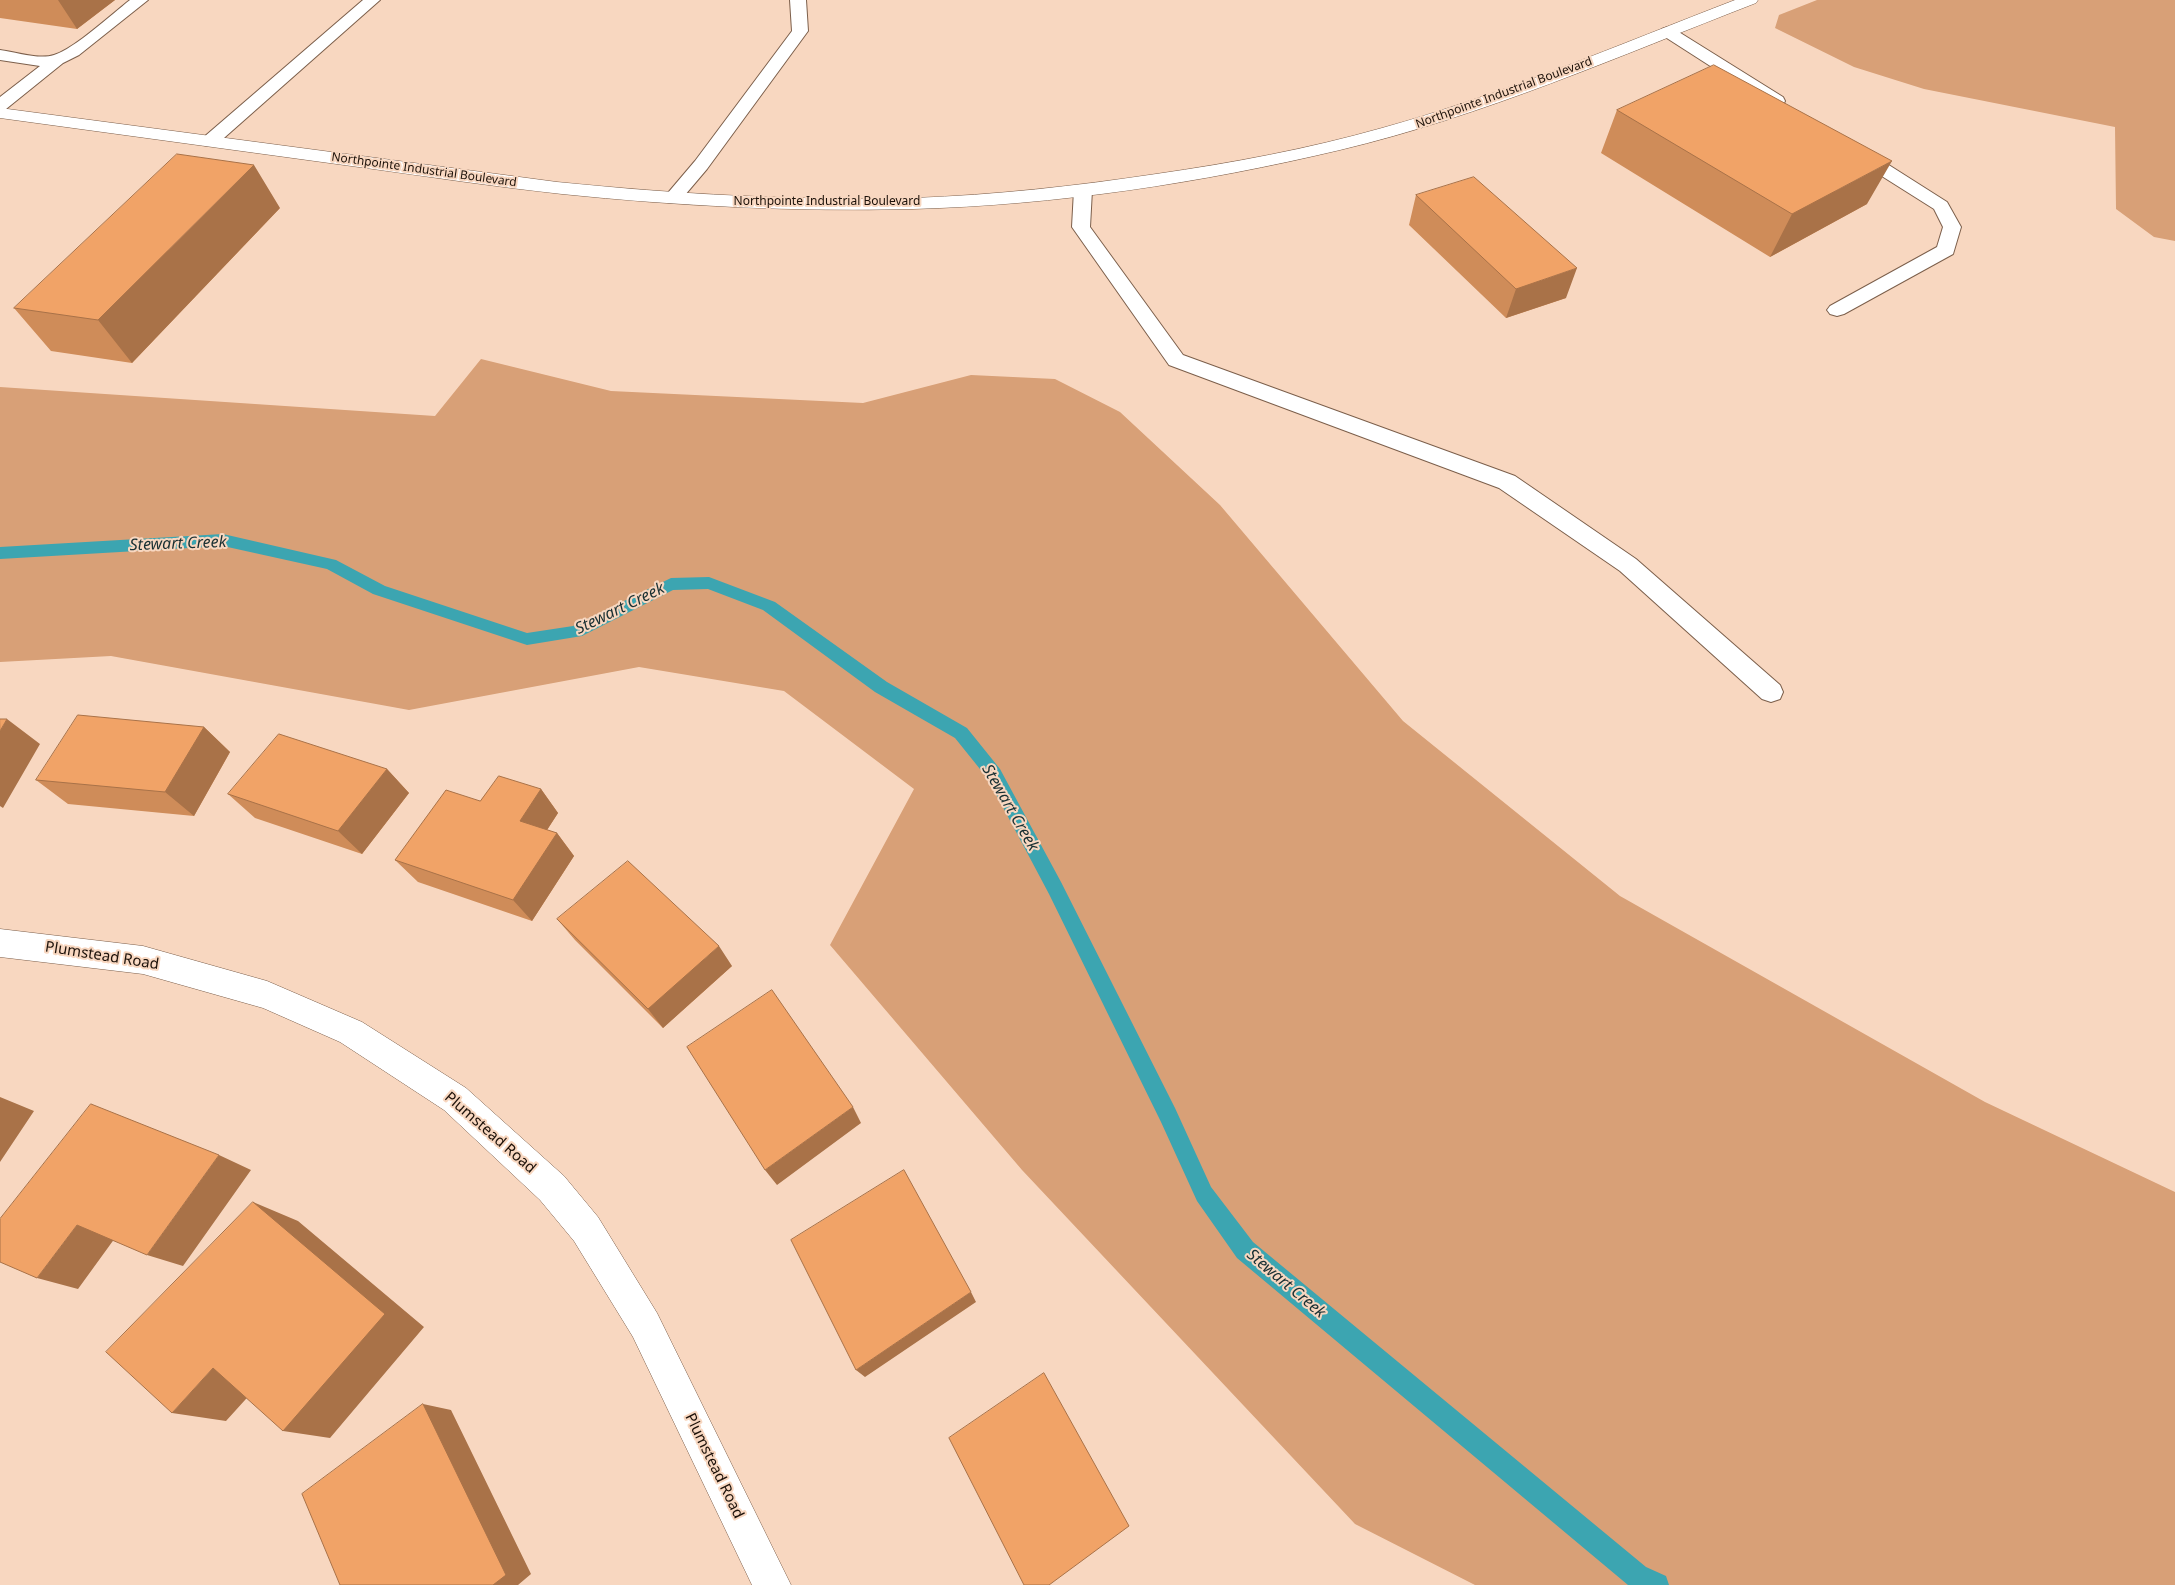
<!DOCTYPE html>
<html>
<head>
<meta charset="utf-8">
<style>
	body { margin:0 }
	canvas { display:block; background:#f8d7c0 }
</style>
</head>
<body>
<canvas width="2175" height="1585"></canvas>
<script>
const context = document.querySelector('canvas').getContext('2d');
context.lineJoin = 'round';
function fill(path, color) { context.fillStyle = color; context.fill(path, 'evenodd'); }
function stroke(path, color, width, dash) { context.strokeStyle = color; context.lineWidth = width; context.lineCap = dash ? 'butt' : 'round'; context.setLineDash(dash || []); context.stroke(path); }
function write(font, color, halo, rows, align = 'center') {
  context.font = font + ' "Noto Sans",sans-serif'; context.lineWidth = 4; context.setLineDash([]); context.textBaseline = 'middle'; context.strokeStyle = halo; context.fillStyle = color; for (const [text, x, y, turn = 0] of rows) {
    context.save(); context.translate(x, y); context.rotate((+turn || 0) * Math.PI / 180); context.textAlign = isNaN(turn) ? turn : align; if (halo) context.strokeText(text, 0, 0); context.fillText(text, 0, 0); context.restore();
  }
}
fill(new Path2D(`
	M1817 0H2175V241L2154 237 2116 209 2115 127 1924 89 1854 67 1775 28 1779 15Z
	M481 359 611 391 863 403 971 375 1055 379 1120 412 1220 505 1403 721 1620 896 1985 1102 2175 1192V1585H1475L1355 1524 1022 1170 830 945 914 789 784 691 639 667 409 710 111 656 0 662V387L435 416Z`), '#d8a077');
fill(new Path2D(`
	M223 534 336 560 385 586 527 633 573 626 671 578 709 577 775 602 887 682 967 728 1000 769 1061 882 1175 1108 1211 1187 1253 1242 1646 1567 1666 1576 1669 1585H1628L1237 1258 1197 1201 1161 1122 1049 894 988 779 955 738 875 692 763 610 708 589 673 590 582 636 527 645 373 594 327 569 223 546 0 559V547Z`), '#3ca5b1');
const service = new Path2D(`
	M130 0H148L79 55 63 63 6 109 0 110V97L40 66 0 60V50C16 52 39 60 54 55 74 49 112 14 130 0Z
	M363 0H380L216 145 210 146 204 145 201 141 204 137Z
	M790 0H806L808 31 707 169 679 202 673 203 667 202 664 198 667 194 695 161 792 31Z
	M1668 27 1674 29 1783 97 1785 101 1783 105H1771L1662 35 1660 32 1662 29Z
	M1856 147 1862 148 1947 202 1961 227 1953 254 1844 314 1837 316 1830 314 1827 310 1830 306 1937 247 1943 227 1934 209 1850 156 1847 152 1850 148Z
	M1083 185 1089 186 1092 190 1090 227 1183 355 1515 476 1636 559 1780 685 1783 692 1780 699 1771 702 1762 699 1620 571 1499 488 1169 365 1072 227 1074 190 1077 186Z`);
const minor = new Path2D(`
	M1735 0H1758L1756 3C1619 56 1483 116 1340 150 1201 183 1056 205 913 209 796 212 678 206 562 194 497 187 431 177 366 168 244 151 122 135 0 118V108L557 182C676 194 795 201 914 198 995 195 1076 186 1156 174 1232 163 1308 149 1382 128 1502 95 1618 45 1735 0Z
	M0 929 143 946 267 981 362 1022 466 1088 564 1176 598 1217 657 1313 791 1585H752L633 1337 574 1241 540 1200 444 1110 340 1042 263 1008 143 974 0 957Z`);
stroke(service, '#7c5f4b', 2);
stroke(minor, '#7c5f4b', 1);
fill(service, '#fff');
fill(minor, '#fff');
fill(new Path2D(`
	M0 0H115L77 29 0 18Z
	M1617 110 1867 204 1770 257 1601 153Z
	M1416 195 1566 298 1506 318 1409 225Z
	M280 208 132 363 51 351 14 308Z
	M204 727 230 752 194 816 68 804 36 780Z
	M387 769 409 793 362 854 255 818 228 794Z
	M541 789 558 813 547 830 557 833 574 856 532 921 418 882 395 860 480 801Z
	M557 919 732 966 663 1028 575 940Z`), '#cf8c59');
fill(new Path2D(`
	M58 0H115L77 29Z
	M1892 161 1867 204 1770 257 1792 214Z
	M254 165 280 208 132 363 98 320Z
	M1577 268 1566 298 1506 318 1516 289Z
	M7 719 40 744 3 808 0 806V731Z
	M204 727 230 752 194 816 165 792Z
	M387 769 409 793 362 854 338 831Z
	M541 789 558 813 538 844 520 821Z
	M557 833 574 856 532 921 513 900Z
	M719 946 732 966 663 1028 648 1009Z
	M0 1097 34 1111 0 1162Z
	M853 1107 861 1123 777 1185 765 1170Z
	M219 1155 251 1170 183 1266 147 1255Z
	M253 1202 298 1221 424 1327 330 1438 283 1431Z
	M77 1225 115 1238 78 1289 37 1278Z
	M971 1292 976 1302 865 1377 856 1370Z
	M213 1368 264 1379 226 1421 172 1413Z
	M423 1404 451 1410 531 1574 518 1585H493Z`), '#a97248');
const building = new Path2D(`
	M1714 65 1892 161 1792 214 1617 110Z
	M177 154 254 165 98 320 14 308Z
	M1474 177 1577 268 1516 289 1416 195Z
	M78 715 204 727 165 792 36 780Z
	M0 719H7L0 731Z
	M279 734 387 769 338 831 228 794Z
	M499 776 541 789 520 821 557 833 513 900 395 860 446 790 480 801Z
	M628 861 719 946 648 1009 557 919Z
	M772 990 853 1107 765 1170 687 1047Z
	M91 1104 219 1155 147 1255 77 1225 37 1278 0 1262V1219Z
	M904 1170 971 1292 856 1370 791 1240Z
	M253 1202 385 1314 283 1431 213 1368 172 1413 106 1352Z
	M1044 1373 1129 1526 1049 1585H1024L949 1438Z
	M423 1404 506 1575 493 1585H340L302 1494Z`);
fill(building, '#f1a367');
stroke(building, '#a97248', 1);
write('12px', '#1c1109', '#f8d7c0', [
	["Northpointe Industrial Boulevard",1504,93,-20],
	["Northpointe Industrial Boulevard",424,170,8],
	["Northpointe Industrial Boulevard",827,202]
]);
write('15px', '#1c1109', '#f8d7c0', [
	["Plumstead Road",102,956,9],
	["Plumstead Road",490,1133,41],
	["Plumstead Road",714,1466,64]
]);
write('italic 16px', '#193033', '#f8d7c0', [
	["Stewart Creek",178,544,-2],
	["Stewart Creek",620,609,-26],
	["Stewart Creek",1010,808,60],
	["Stewart Creek",1286,1284,40]
]);
</script>
</body>
</html>
